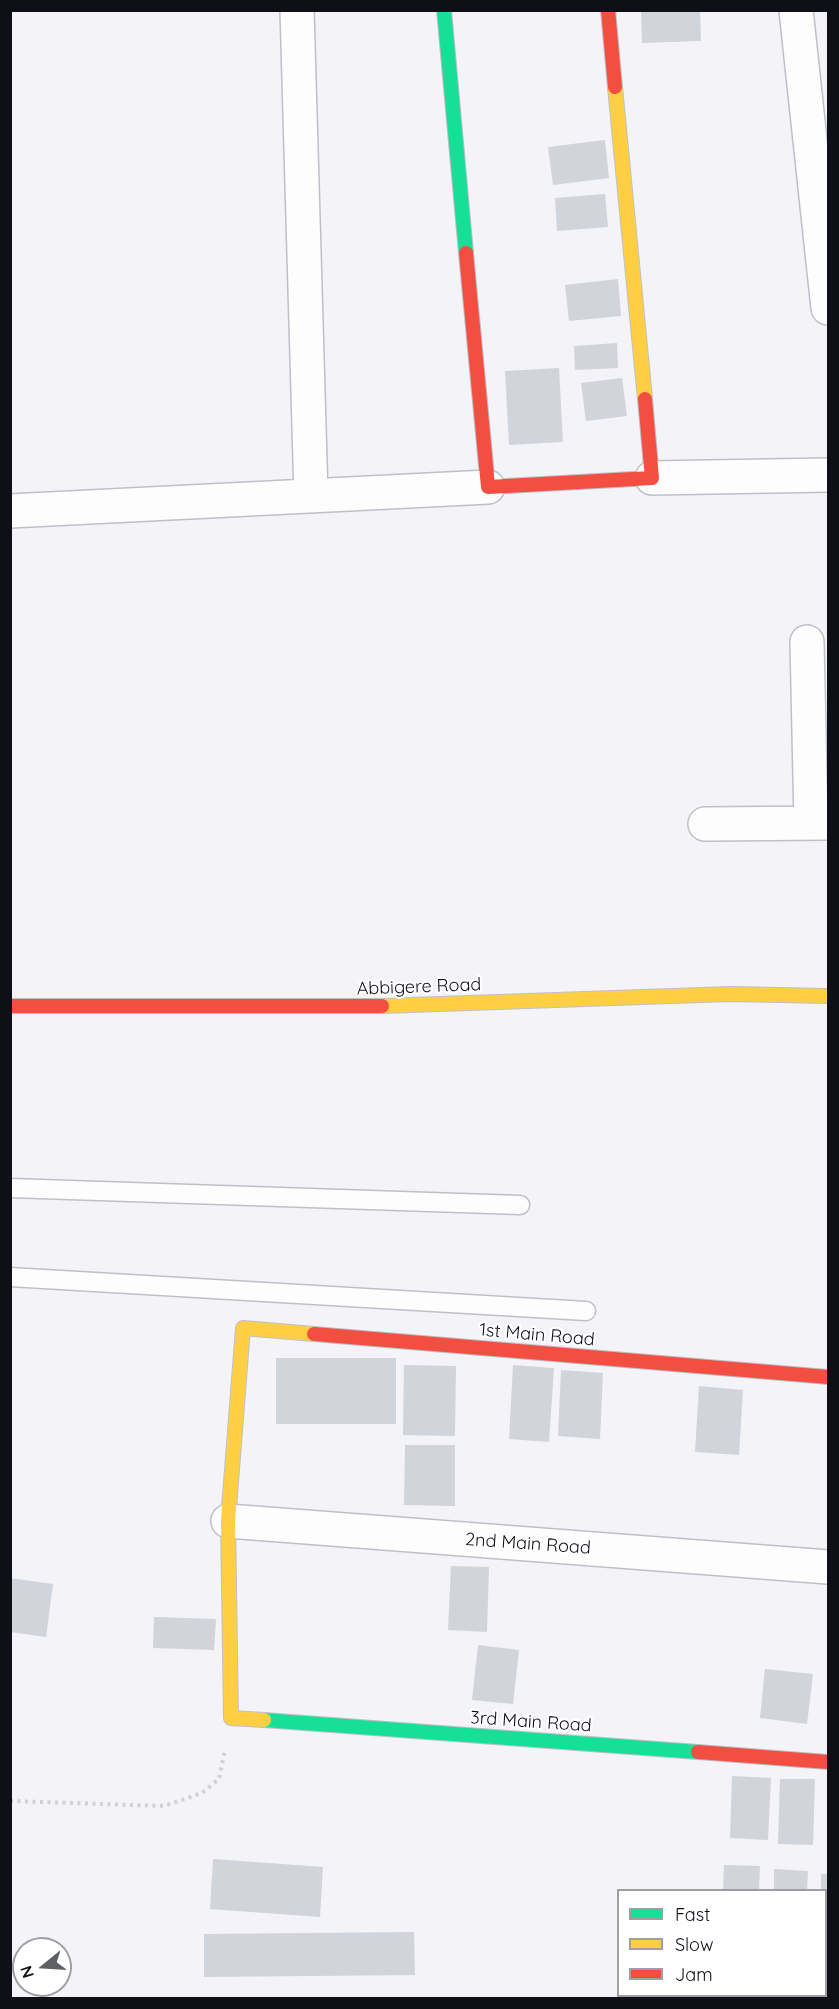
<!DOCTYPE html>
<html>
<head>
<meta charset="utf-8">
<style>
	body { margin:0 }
	#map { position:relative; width:839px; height:2009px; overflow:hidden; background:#f3f3f8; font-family:Quicksand,sans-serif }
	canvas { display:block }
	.frame { position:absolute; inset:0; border:12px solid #0f0f18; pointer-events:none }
	.legend { position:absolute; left:617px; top:1889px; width:210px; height:108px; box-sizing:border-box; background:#fff; border:2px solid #9f9fa3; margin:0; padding:8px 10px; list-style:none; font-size:18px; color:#0f0f18 }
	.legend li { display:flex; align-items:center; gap:12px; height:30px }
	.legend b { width:30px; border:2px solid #9f9fa3 }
	.north { position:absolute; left:12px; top:1937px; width:60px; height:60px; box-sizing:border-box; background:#fff; border:2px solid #9f9fa3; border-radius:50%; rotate:252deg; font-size:16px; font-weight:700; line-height:24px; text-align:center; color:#0f0f18 }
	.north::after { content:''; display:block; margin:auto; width:21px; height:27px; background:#5f5f66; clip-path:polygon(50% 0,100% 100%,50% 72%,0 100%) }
</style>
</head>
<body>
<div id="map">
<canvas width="839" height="2009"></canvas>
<div class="frame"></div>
<ul class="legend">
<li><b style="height:8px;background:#16e098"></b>Fast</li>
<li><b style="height:8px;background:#ffcf43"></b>Slow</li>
<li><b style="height:8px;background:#f24e42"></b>Jam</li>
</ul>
<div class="north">N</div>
</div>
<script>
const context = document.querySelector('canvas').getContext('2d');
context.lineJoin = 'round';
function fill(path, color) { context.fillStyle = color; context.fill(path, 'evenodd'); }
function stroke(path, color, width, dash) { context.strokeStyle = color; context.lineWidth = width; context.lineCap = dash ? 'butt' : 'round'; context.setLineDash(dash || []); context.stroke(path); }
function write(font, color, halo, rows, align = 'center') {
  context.font = font + ' Quicksand,sans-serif'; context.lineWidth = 4.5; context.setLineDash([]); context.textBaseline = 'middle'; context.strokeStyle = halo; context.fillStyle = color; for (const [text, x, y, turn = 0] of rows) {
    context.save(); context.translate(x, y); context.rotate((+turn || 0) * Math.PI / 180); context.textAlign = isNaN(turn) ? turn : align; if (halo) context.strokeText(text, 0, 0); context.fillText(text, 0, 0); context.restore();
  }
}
fill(new Path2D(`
	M641 10H700L701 41 642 43Z
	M605 140 609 178 553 185 548 147Z
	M605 194 608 227 557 231 555 198Z
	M618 279 621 316 569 321 565 285Z
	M617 343 618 368 575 370 574 346Z
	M559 368 563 442 509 445 505 371Z
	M622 378 627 416 586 421 581 383Z
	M828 749V807H824L821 750Z
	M276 1358H396V1424H276Z
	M404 1365 456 1366 455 1436 403 1435Z
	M513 1365 554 1368 549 1442 509 1439Z
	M561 1370 603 1373 600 1439 558 1436Z
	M699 1386 743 1390 739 1455 695 1452Z
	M405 1445H455V1506L404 1505Z
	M451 1566 489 1567 487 1632 448 1630Z
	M10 1578 53 1584 46 1637 10 1632Z
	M154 1617 216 1619 214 1650 153 1648Z
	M478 1645 519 1650 513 1704 472 1700Z
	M765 1669 813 1674 807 1724 760 1718Z
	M732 1776 771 1778 768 1840 730 1838Z
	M780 1779H815L813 1845 778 1844Z
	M213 1859 323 1867 320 1917 210 1909Z
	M724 1865 760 1866 759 1890H723Z
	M774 1869 808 1871 807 1890H774Z
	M821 1874H828V1919H826V1890H821Z
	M414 1932 415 1975 204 1977V1934Z
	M751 1996H790V1998H751Z`), '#d1d4da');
const lane = new Path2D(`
	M10 1188 520 1205
	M10 1277 586 1311`);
const street = new Path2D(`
	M297 10 311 496
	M796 10 828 308
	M652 478 828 475
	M10 511 488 487
	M807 642 811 823
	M705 824 828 823
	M228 1521 828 1567
	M826 1957H828`);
const fast = new Path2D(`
	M444 10 466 253
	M264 1720 698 1752`);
const slow = new Path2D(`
	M615 87 645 399
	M382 1006 730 994 828 996
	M264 1720 231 1718 228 1521 243 1328 314 1334`);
const jam = new Path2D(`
	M608 10 615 87
	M466 253 488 487 652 478 645 399
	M10 1006H382
	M314 1334 828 1377
	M698 1752 828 1762`);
stroke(lane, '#bfc0c7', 21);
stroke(street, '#bfc0c7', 36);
stroke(fast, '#bfc0c7', 16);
stroke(slow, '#bfc0c7', 16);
stroke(jam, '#bfc0c7', 16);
stroke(new Path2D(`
	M10 1801 164 1806 202 1793 219 1779 225 1750`), '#d0d1d3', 4, [3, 4.5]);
stroke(lane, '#fdfdfe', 18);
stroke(street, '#fdfdfe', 33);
stroke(fast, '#16e098', 14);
stroke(slow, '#ffcf43', 14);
stroke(jam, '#f24e42', 14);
write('18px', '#0f0f18', '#fff', [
	["Abbigere Road",419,987,-2],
	["1st Main Road",537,1335,5],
	["2nd Main Road",528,1544,4],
	["3rd Main Road",531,1722,4]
]);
</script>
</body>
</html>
